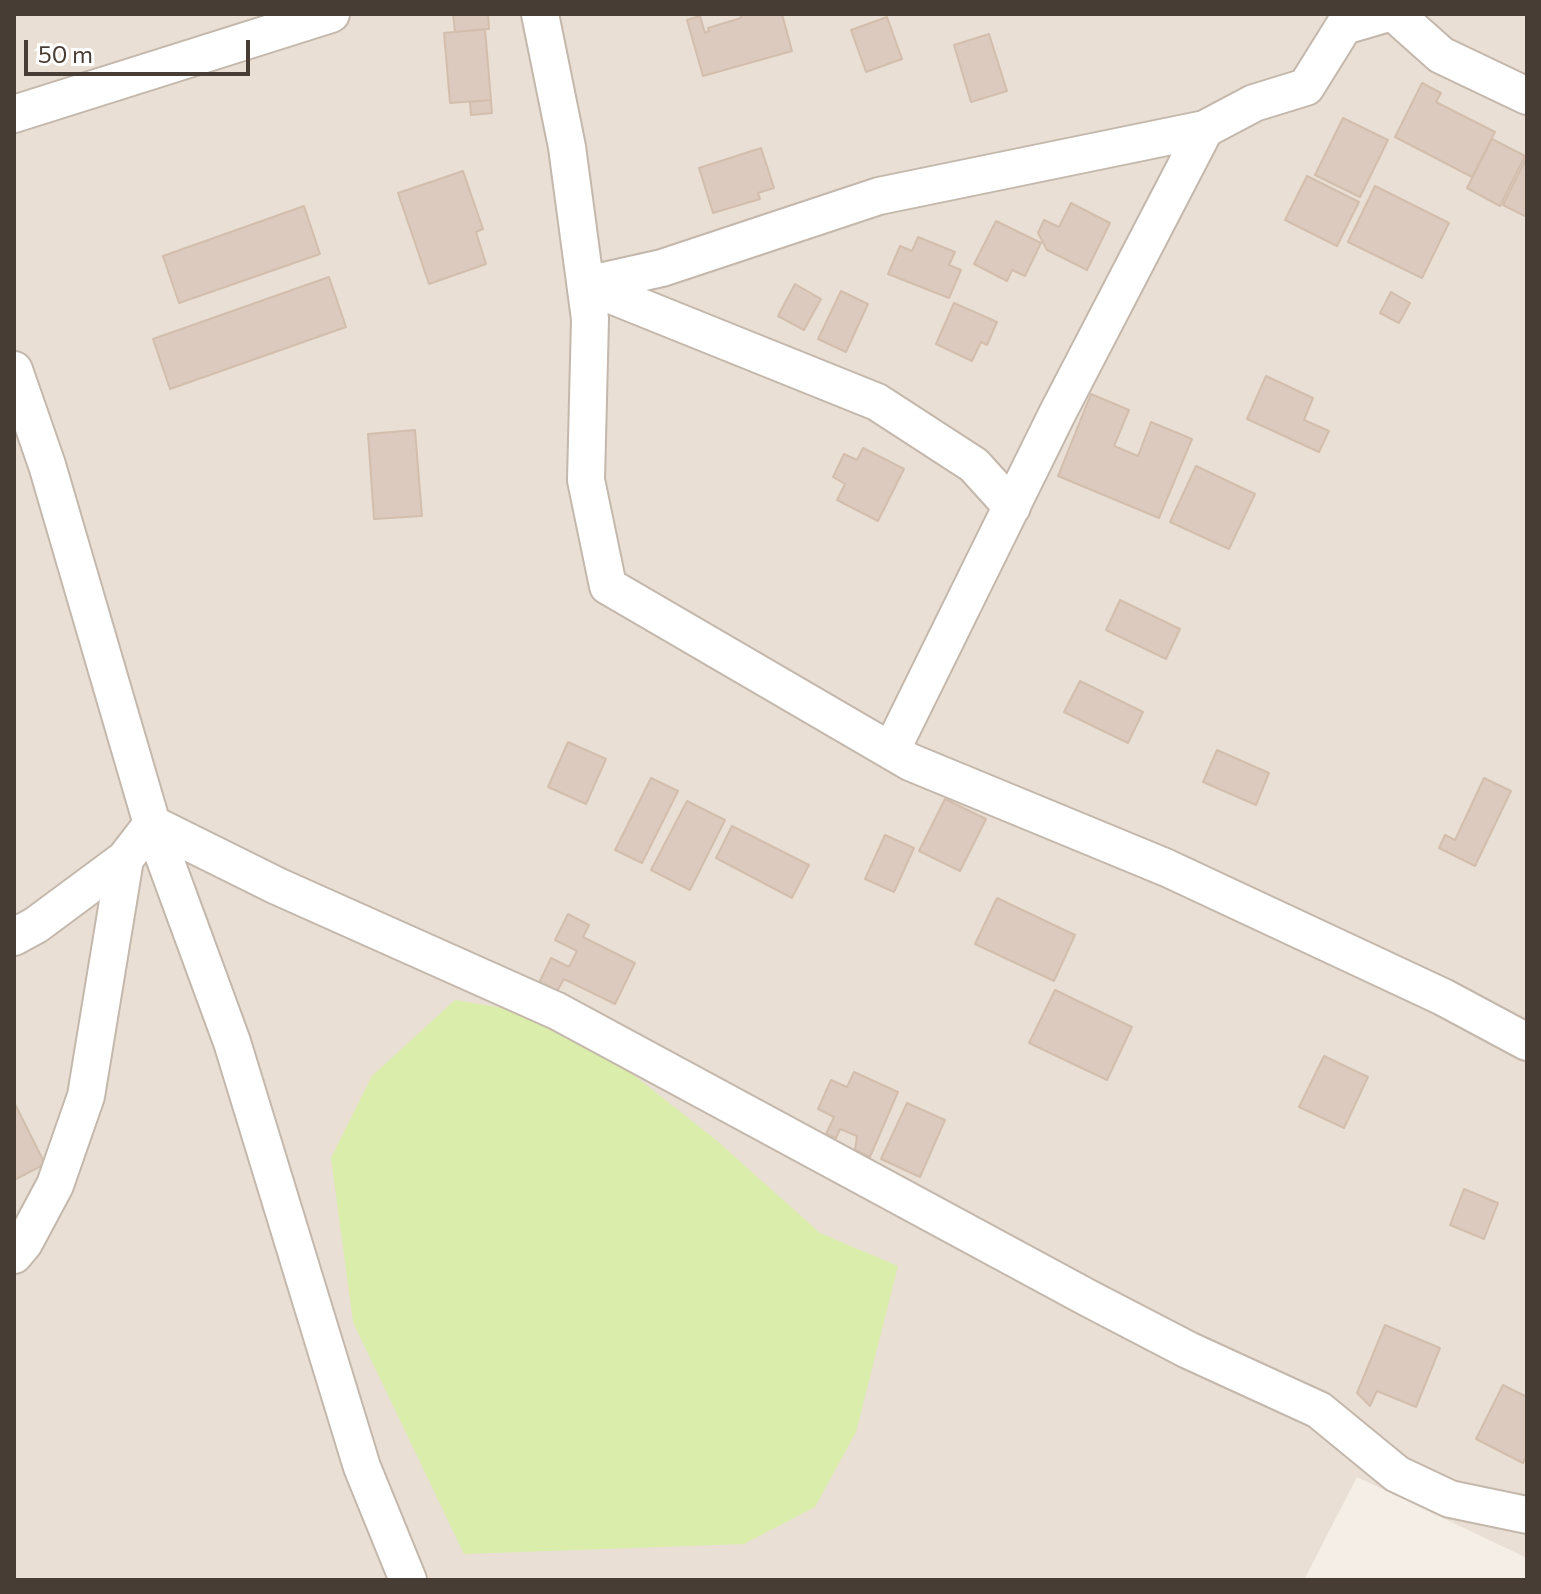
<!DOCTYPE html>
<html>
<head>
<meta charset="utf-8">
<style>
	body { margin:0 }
	#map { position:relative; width:1541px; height:1594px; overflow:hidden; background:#f5eee6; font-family:Commissioner,sans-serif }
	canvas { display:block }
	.frame { position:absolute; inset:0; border:16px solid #483d35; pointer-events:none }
	.scale { position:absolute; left:24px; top:40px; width:226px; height:36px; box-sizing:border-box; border:4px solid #483d35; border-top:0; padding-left:10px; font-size:24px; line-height:28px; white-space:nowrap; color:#483d35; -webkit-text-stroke:6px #fff; paint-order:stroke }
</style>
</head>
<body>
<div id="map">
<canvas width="1541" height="1594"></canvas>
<div class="frame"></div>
<div class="scale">50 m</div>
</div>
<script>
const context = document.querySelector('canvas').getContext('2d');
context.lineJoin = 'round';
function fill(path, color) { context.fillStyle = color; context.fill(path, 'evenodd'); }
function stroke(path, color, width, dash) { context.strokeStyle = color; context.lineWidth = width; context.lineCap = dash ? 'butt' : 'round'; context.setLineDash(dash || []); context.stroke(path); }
fill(new Path2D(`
	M14 14H1527V1558L1357 1477 1304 1580H14Z`), '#e9dfd4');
fill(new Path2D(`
	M455 1000 515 1010 607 1054 716 1140 820 1233 898 1266 856 1432 815 1507 744 1544 464 1554 353 1322 331 1158 372 1076Z`), '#daedab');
const building = new Path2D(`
	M453 14H488L489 29 455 32Z
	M740 14H782L792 51 703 76 687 20 700 16 705 33 709 31 708 28 741 18Z
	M887 17 902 59 866 72 851 30Z
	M485 29 491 100 450 103 444 33Z
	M989 34 1007 91 971 102 954 45Z
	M1422 83 1441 93 1436 102 1495 132 1472 177 1395 137Z
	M491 100 492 113 471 115 470 102Z
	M1343 118 1388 140 1360 197 1315 175Z
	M1492 139 1525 156 1500 206 1467 188Z
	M761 148 774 188 758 193 760 199 713 213 699 168Z
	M1527 157V217L1503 205Z
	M463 171 483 229 476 232 486 264 429 284 398 193Z
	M1307 176 1359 202 1337 246 1285 220Z
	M1375 186 1449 223 1422 278 1348 242Z
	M1071 203 1110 223 1087 270 1047 250 1038 233 1044 220 1059 227Z
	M304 206 320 254 179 303 163 256Z
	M996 221 1041 243 1025 276 1012 270 1007 281 974 264Z
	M918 237 955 252 949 265 961 270 949 298 888 274 900 246 912 251Z
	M329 277 346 327 170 389 153 339Z
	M795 284 821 299 804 330 778 316Z
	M841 291 868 304 846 352 818 339Z
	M1391 292 1410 303 1399 323 1380 313Z
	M954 303 997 322 987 345 981 342 972 361 936 344Z
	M1266 376 1313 398 1304 420 1329 431 1319 452 1247 419Z
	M1091 394 1129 410 1114 446 1138 456 1151 422 1192 439 1159 518 1058 476Z
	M415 430 422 516 374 519 368 434Z
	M863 448 904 469 878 521 837 500 845 484 833 477 844 454 857 460Z
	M1196 466 1255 494 1229 549 1170 522Z
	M1120 600 1180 629 1166 659 1106 630Z
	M1080 681 1143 712 1128 743 1064 712Z
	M568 742 606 759 586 804 548 787Z
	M1217 750 1269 773 1256 805 1203 782Z
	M651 778 678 791 642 863 615 850Z
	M1484 778 1511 791 1475 866 1439 848 1445 835 1455 840Z
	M945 799 986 819 960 871 919 851Z
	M687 801 725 820 690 890 651 870Z
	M732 826 809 865 792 898 716 858Z
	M885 835 914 848 894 892 865 879Z
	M997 898 1075 935 1054 981 975 944Z
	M568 914 589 925 583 937 635 963 615 1004 564 979 556 993 538 985 551 958 569 967 577 951 555 940Z
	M1055 990 1132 1027 1107 1080 1029 1043Z
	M1324 1056 1368 1077 1344 1128 1299 1107Z
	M854 1072 898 1092 870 1157 855 1150 857 1136 840 1129 836 1138 826 1134 834 1117 818 1109 831 1080 847 1087Z
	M14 1102 45 1164 14 1180Z
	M907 1103 945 1120 920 1177 881 1159Z
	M1464 1189 1498 1203 1484 1239 1450 1225Z
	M1385 1325 1440 1348 1416 1407 1377 1391 1370 1406 1357 1393Z
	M1503 1385 1527 1397V1454L1523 1463 1476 1439Z`);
fill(building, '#dbcabd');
stroke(building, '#d3bead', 2);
const street = new Path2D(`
	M540 14 567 147 590 319 586 480 608 586 910 762 1167 868 1443 997 1527 1042
	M1395 14 1441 55 1527 96
	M14 114 331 14
	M586 285 662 268 879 196 1205 129
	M586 285 877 402 974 465 1012 507
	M14 370 47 465 152 824 232 1042 362 1467 408 1580
	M891 751 1057 414 1205 129 1254 103 1306 87 1344 26 1385 14
	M14 937 36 925 125 859
	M14 1255 24 1243 55 1185 86 1096 125 859 152 824 277 886 557 1011 1088 1298 1188 1350 1319 1410 1397 1474 1450 1499 1527 1515`);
stroke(street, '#c4b7ab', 40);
stroke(street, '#fff', 36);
</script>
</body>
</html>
